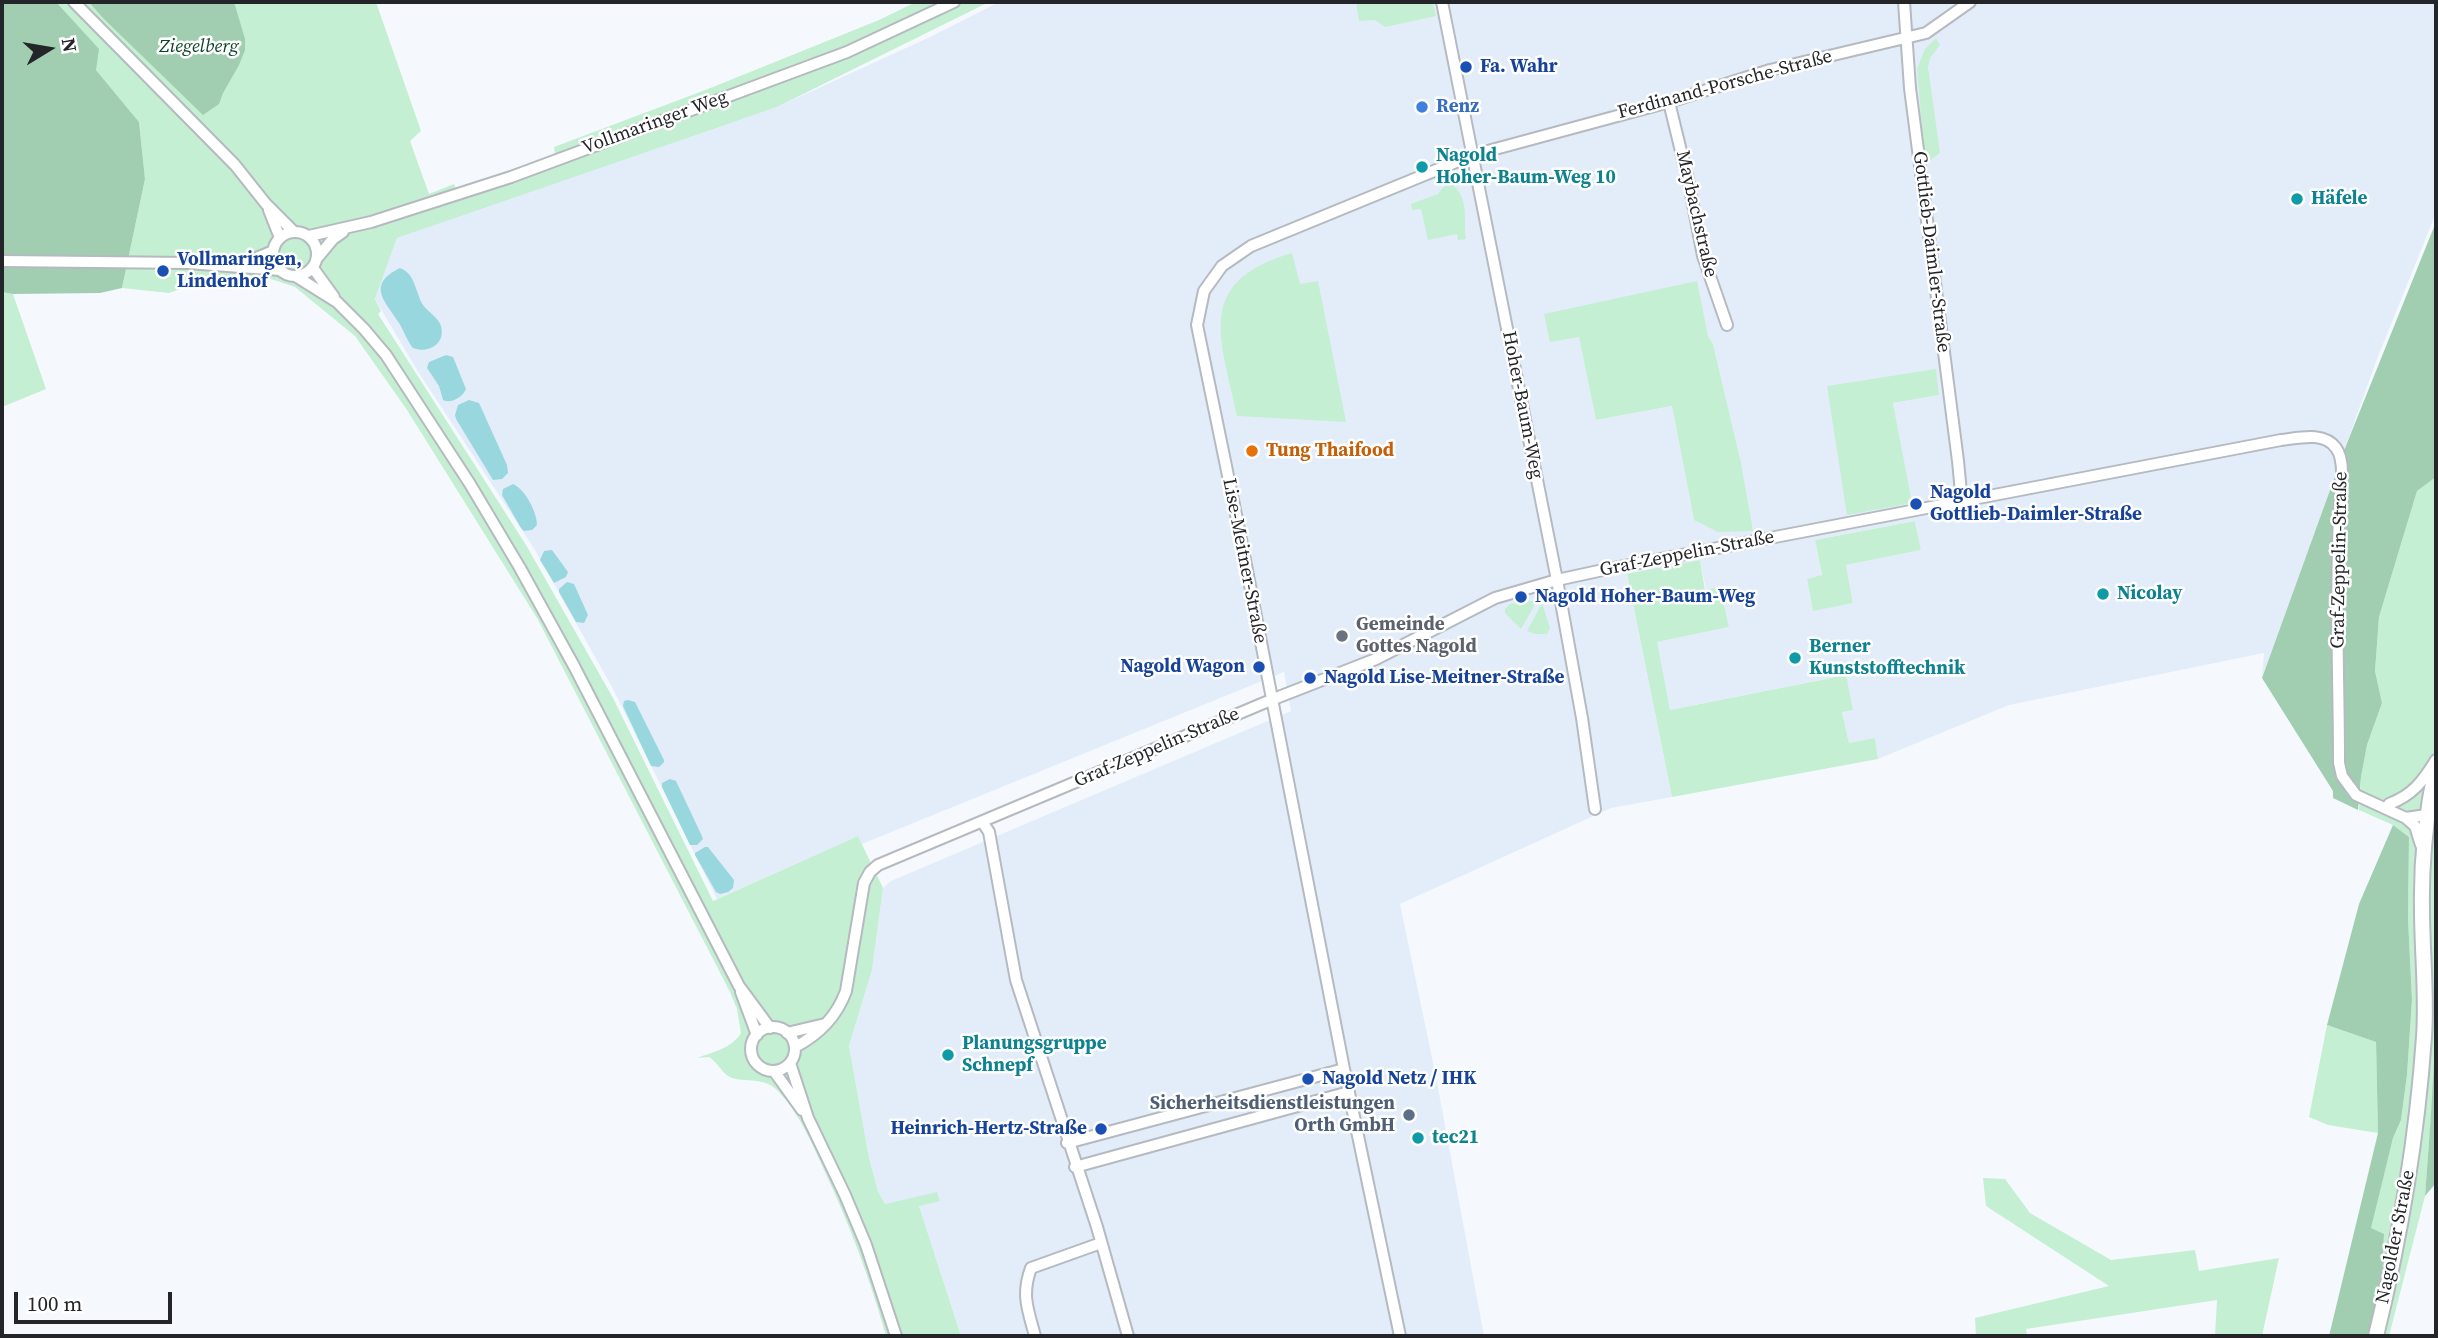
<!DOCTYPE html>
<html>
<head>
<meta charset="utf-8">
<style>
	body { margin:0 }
	#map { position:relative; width:2438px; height:1338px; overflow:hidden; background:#f5f9fe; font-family:"Source Serif 4",serif }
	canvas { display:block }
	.frame { position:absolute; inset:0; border:4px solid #242528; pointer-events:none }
	.north { position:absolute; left:14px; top:14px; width:70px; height:70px; -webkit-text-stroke:5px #fff; paint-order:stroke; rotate:79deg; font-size:19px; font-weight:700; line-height:28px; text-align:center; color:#242528 }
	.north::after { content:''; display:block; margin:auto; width:24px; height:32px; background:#242528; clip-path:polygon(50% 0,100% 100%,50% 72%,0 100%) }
	.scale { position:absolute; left:14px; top:1292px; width:158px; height:32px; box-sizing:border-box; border:4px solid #242528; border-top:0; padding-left:9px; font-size:21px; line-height:24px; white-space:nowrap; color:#242528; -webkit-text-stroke:5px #fff; paint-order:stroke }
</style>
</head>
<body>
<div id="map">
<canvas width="2438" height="1338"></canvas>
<div class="frame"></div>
<div class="north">N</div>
<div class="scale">100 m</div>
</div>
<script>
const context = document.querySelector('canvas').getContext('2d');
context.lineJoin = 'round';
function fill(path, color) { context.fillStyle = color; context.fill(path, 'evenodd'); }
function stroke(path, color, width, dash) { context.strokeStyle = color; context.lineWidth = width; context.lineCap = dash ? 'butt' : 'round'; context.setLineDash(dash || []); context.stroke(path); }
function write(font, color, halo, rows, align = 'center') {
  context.font = font + ' "Source Serif 4",serif'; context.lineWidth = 5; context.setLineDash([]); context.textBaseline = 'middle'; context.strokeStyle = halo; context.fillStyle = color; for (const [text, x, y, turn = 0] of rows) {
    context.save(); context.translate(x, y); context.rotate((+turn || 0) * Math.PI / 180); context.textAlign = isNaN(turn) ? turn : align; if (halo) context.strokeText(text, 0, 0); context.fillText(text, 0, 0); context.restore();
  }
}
fill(new Path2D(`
	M999 2H2436V213L2377 359 2262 678 2264 653 2009 705 1878 759 1875 738 1849 743 1842 712 1852 709 1845 675 1670 710 1656 642 1729 627 1724 604 1706 590 1700 560 1627 575 1672 797 1611 808 1400 904 1436 1077 1484 1336H961L919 1206 937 1193 885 1204 878 1191 869 1158 849 1046 872 970 883 888 891 881 1291 711 1284 672 862 844 858 836 717 899 613 689 535 550 417 370 375 299 397 238 589 170 777 107 932 36ZM1579 336H1708L1713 344 1740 458 1694 520 1672 406 1596 420ZM1828 386 1939 395 1893 403 1911 503ZM1915 521 1921 550 1846 565 1853 603 1813 610 1807 579 1822 576 1815 540Z`), '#e3edfa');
fill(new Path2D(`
	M56 2H376L421 131 410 141 429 194 454 184 456 189 555 154 554 147 708 89 879 20 916 2H989L777 107 397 238 375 299 381 311 378 314 526 545 613 698 713 901 858 836 883 888 872 970 849 1046 869 1158 878 1191 885 1204 937 1192 940 1201 919 1206 961 1336H886C870 1279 849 1223 824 1170 812 1143 799 1113 778 1091 763 1075 740 1084 728 1076 721 1071 717 1062 709 1057L697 1058C713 1052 732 1048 741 1033L737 1009 730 992 537 618 407 410 355 336 295 287 271 279 204 281 169 293 122 288 145 179 139 122 96 70Z
	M1356 2H1433L1436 16 1385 27 1375 20 1359 21Z
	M1936 38 1940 45 1930 58 1928 67 1940 153 1925 164 1917 69 1925 49Z
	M1452 184C1470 200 1463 217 1466 239L1458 240 1457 234 1428 240 1421 209 1412 210 1411 204 1438 194 1445 185Z
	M1292 253 1300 284 1318 281 1346 422 1237 416C1221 338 1193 282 1292 253Z
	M1697 281 1708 336 1713 344 1740 458 1753 531 1718 532 1694 520 1672 406 1596 420 1579 337 1550 342 1544 314Z
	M2 292 13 294 46 389 2 407Z
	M1936 369 1939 395 1893 403 1912 503 1847 515 1827 386Z
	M2436 477V860L2434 895 2436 997 2433 1091 2425 1196 2389 1336H2370L2382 1286 2384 1235 2370 1228 2393 1138 2401 1120 2407 1075 2412 1000 2408 918 2409 837 2393 825 2359 810 2361 777 2367 745 2382 703 2375 671 2379 617 2417 491Z
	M1915 521 1921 550 1846 565 1853 603 1813 611 1807 579 1822 575 1815 540Z
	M1700 560 1705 590 1715 588 1724 604 1729 627 1657 642 1670 710 1846 675 1853 710 1842 712 1849 743 1875 738 1878 759 1672 797 1627 574Z
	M1521 601H1537L1521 629 1505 613V609L1510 604Z
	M1542 603 1550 628 1547 634H1535L1527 631Z
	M2327 1025 2376 1042 2378 1133 2328 1125 2309 1117Z
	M1983 1178 2005 1179 2030 1213 2111 1260 2195 1250 2199 1271 2279 1258 2262 1336H2215L2217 1300 2026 1329 2027 1336H1976L1975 1318 2109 1286 1986 1206Z`), '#c4efd2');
fill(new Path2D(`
	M2 2H56L99 49 96 70 139 122 145 179 122 288 100 293 13 294 2 292Z
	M89 2H234L245 39V50L239 65 223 93 219 104 203 115 103 18Z
	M2436 222V477L2417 491 2379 617 2375 671 2382 703 2367 745 2361 777 2358 810 2333 798V791L2262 678 2347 443Z
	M2393 825 2409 837 2408 918 2412 1000 2407 1075 2401 1120 2393 1138 2371 1228 2384 1234 2382 1286 2370 1336H2329L2378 1133 2376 1042 2327 1025 2359 904Z
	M2436 860V1183L2425 1196C2430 1130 2435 1065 2436 999 2437 952 2433 906 2436 860Z`), '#a1ceb0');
fill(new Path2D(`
	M400 268C416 274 415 292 423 305 428 312 438 317 441 326 446 344 428 354 413 348 407 341 404 331 399 323 386 302 365 285 400 268Z
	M446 355 453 357 466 389C463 397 451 404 443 400L439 386 427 368 429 362Z
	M469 400 479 403 507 465 508 473 502 479 493 480 456 419 455 415 458 405Z
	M513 484C525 489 537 512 537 525L532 530 524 531 521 528 502 495 503 489Z
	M552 550 568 572 566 577 554 583 540 560 544 551Z
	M567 582 574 584 588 615 584 623 576 622 559 592V589Z
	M628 700 635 702 664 760V762L659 767 651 766 623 706 624 701Z
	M670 779 676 781 701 834 703 839 697 845H690L662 787V783Z
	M705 847H708L734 880 733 888 728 892 720 894 716 892 695 855V853Z`), '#99d7df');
const minor = new Path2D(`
	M74 2 235 165 266 204 294 232
	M1442 2 1557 580 1582 718 1595 809
	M1904 2 1910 88 1958 461 1962 503
	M1669 102 1689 184 1703 256 1727 325
	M269 210 280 238
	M273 254a22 22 0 1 1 44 0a22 22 0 1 1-44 0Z
	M309 236 371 222 511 177 847 52 954 2
	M318 257 333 239 343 232
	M2 261 188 263 280 270
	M237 266 273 251
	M313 268 334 297
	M297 277 337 302 364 329 386 355 470 484 520 568 574 666 739 986 770 1028
	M2389 804C2413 795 2423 781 2436 760
	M2406 818 2415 826 2421 845
	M983 823 989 832 1016 980 1097 1227 1128 1336
	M741 992 757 1035
	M751 1049a22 22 0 1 1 44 0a22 22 0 1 1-44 0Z
	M787 1033 825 1024
	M795 1047C818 1035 837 1016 846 991L864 883 870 872 878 865 1271 700 1376 659 1495 598 1557 580 1603 570 2281 440C2299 438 2324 431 2336 448 2347 462 2340 499 2339 517 2335 598 2339 681 2339 763L2342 776 2356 795 2406 818 2426 815
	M790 1063 808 1118 845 1195 866 1245 896 1336
	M774 1071 802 1110
	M1067 1143 1344 1069
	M1075 1167 1349 1092
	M1035 1336C1028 1310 1021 1295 1031 1268L1101 1243
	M1400 1336 1344 1069 1240 534 1197 325 1204 291 1222 266 1251 246 1473 155 1669 102 1770 70 1926 33 1970 2`);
const major = new Path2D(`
	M2376 1336C2400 1238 2417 1138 2424 1037 2427 994 2422 952 2422 909 2421 861 2426 814 2436 767`);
stroke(minor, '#b5bac0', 14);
stroke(major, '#b5bac0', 18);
stroke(minor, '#fff', 10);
stroke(major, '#fff', 14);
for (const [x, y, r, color] of [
	[1466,67,7,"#1a4fb4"],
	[1422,107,7,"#3f7fe0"],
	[1422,167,7,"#0f9aa8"],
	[2297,199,7,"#0f9aa8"],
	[163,271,7,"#1a4fb4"],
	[1252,451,7,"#e8710a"],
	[1916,504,7,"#1a4fb4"],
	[2103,594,7,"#0f9aa8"],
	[1521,597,7,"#1a4fb4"],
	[1342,636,7,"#6b7280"],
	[1795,658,7,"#0f9aa8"],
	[1259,667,7,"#1a4fb4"],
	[1310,678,7,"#1a4fb4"],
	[948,1055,7,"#0f9aa8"],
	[1308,1079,7,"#1a4fb4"],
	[1409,1115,7,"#5c6f8a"],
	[1101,1129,7,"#1a4fb4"],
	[1418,1138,7,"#0f9aa8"]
]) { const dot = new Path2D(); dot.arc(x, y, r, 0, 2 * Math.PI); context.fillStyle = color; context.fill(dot); stroke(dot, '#fff', 2.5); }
write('italic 19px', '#0d4327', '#fff', [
	["Ziegelberg",199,47]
]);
write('bold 19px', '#164399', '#fff', [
	["Fa. Wahr",1480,67],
	["Vollmaringen,",177,260],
	["Lindenhof",177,282],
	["Nagold",1930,493],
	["Gottlieb-Daimler-Straße",1930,515],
	["Nagold Hoher-Baum-Weg",1535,597],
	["Nagold Wagon",1245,667,"right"],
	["Nagold Lise-Meitner-Straße",1324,678],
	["Nagold Netz / IHK",1322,1079],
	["Heinrich-Hertz-Straße",1087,1129,"right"]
], 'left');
write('19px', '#242528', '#fff', [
	["Ferdinand-Porsche-Straße",1725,85,-15],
	["Vollmaringer Weg",655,123,-20],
	["Maybachstraße",1696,214,77],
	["Gottlieb-Daimler-Straße",1931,252,83],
	["Hoher-Baum-Weg",1522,405,79],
	["Graf-Zeppelin-Straße",1687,554,-11],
	["Graf-Zeppelin-Straße",2340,560,-89],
	["Lise-Meitner-Straße",1244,561,79],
	["Graf-Zeppelin-Straße",1157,748,-23],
	["Nagolder Straße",2396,1237,-79]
]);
write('bold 19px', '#366cbe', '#fff', [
	["Renz",1436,107]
], 'left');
write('bold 19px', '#0d838f', '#fff', [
	["Nagold",1436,156],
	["Hoher-Baum-Weg 10",1436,178],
	["Häfele",2311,199],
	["Nicolay",2117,594],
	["Berner",1809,647],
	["Kunststofftechnik",1809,669],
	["Planungsgruppe",962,1044],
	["Schnepf",962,1066],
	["tec21",1432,1138]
], 'left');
write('bold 19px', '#c56008', '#fff', [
	["Tung Thaifood",1266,451]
], 'left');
write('bold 19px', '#5b616d', '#fff', [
	["Gemeinde",1356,625],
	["Gottes Nagold",1356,647]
], 'left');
write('bold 19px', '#4e5e75', '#fff', [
	["Sicherheitsdienstleistungen",1395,1104],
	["Orth GmbH",1395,1126]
], 'right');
</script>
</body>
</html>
